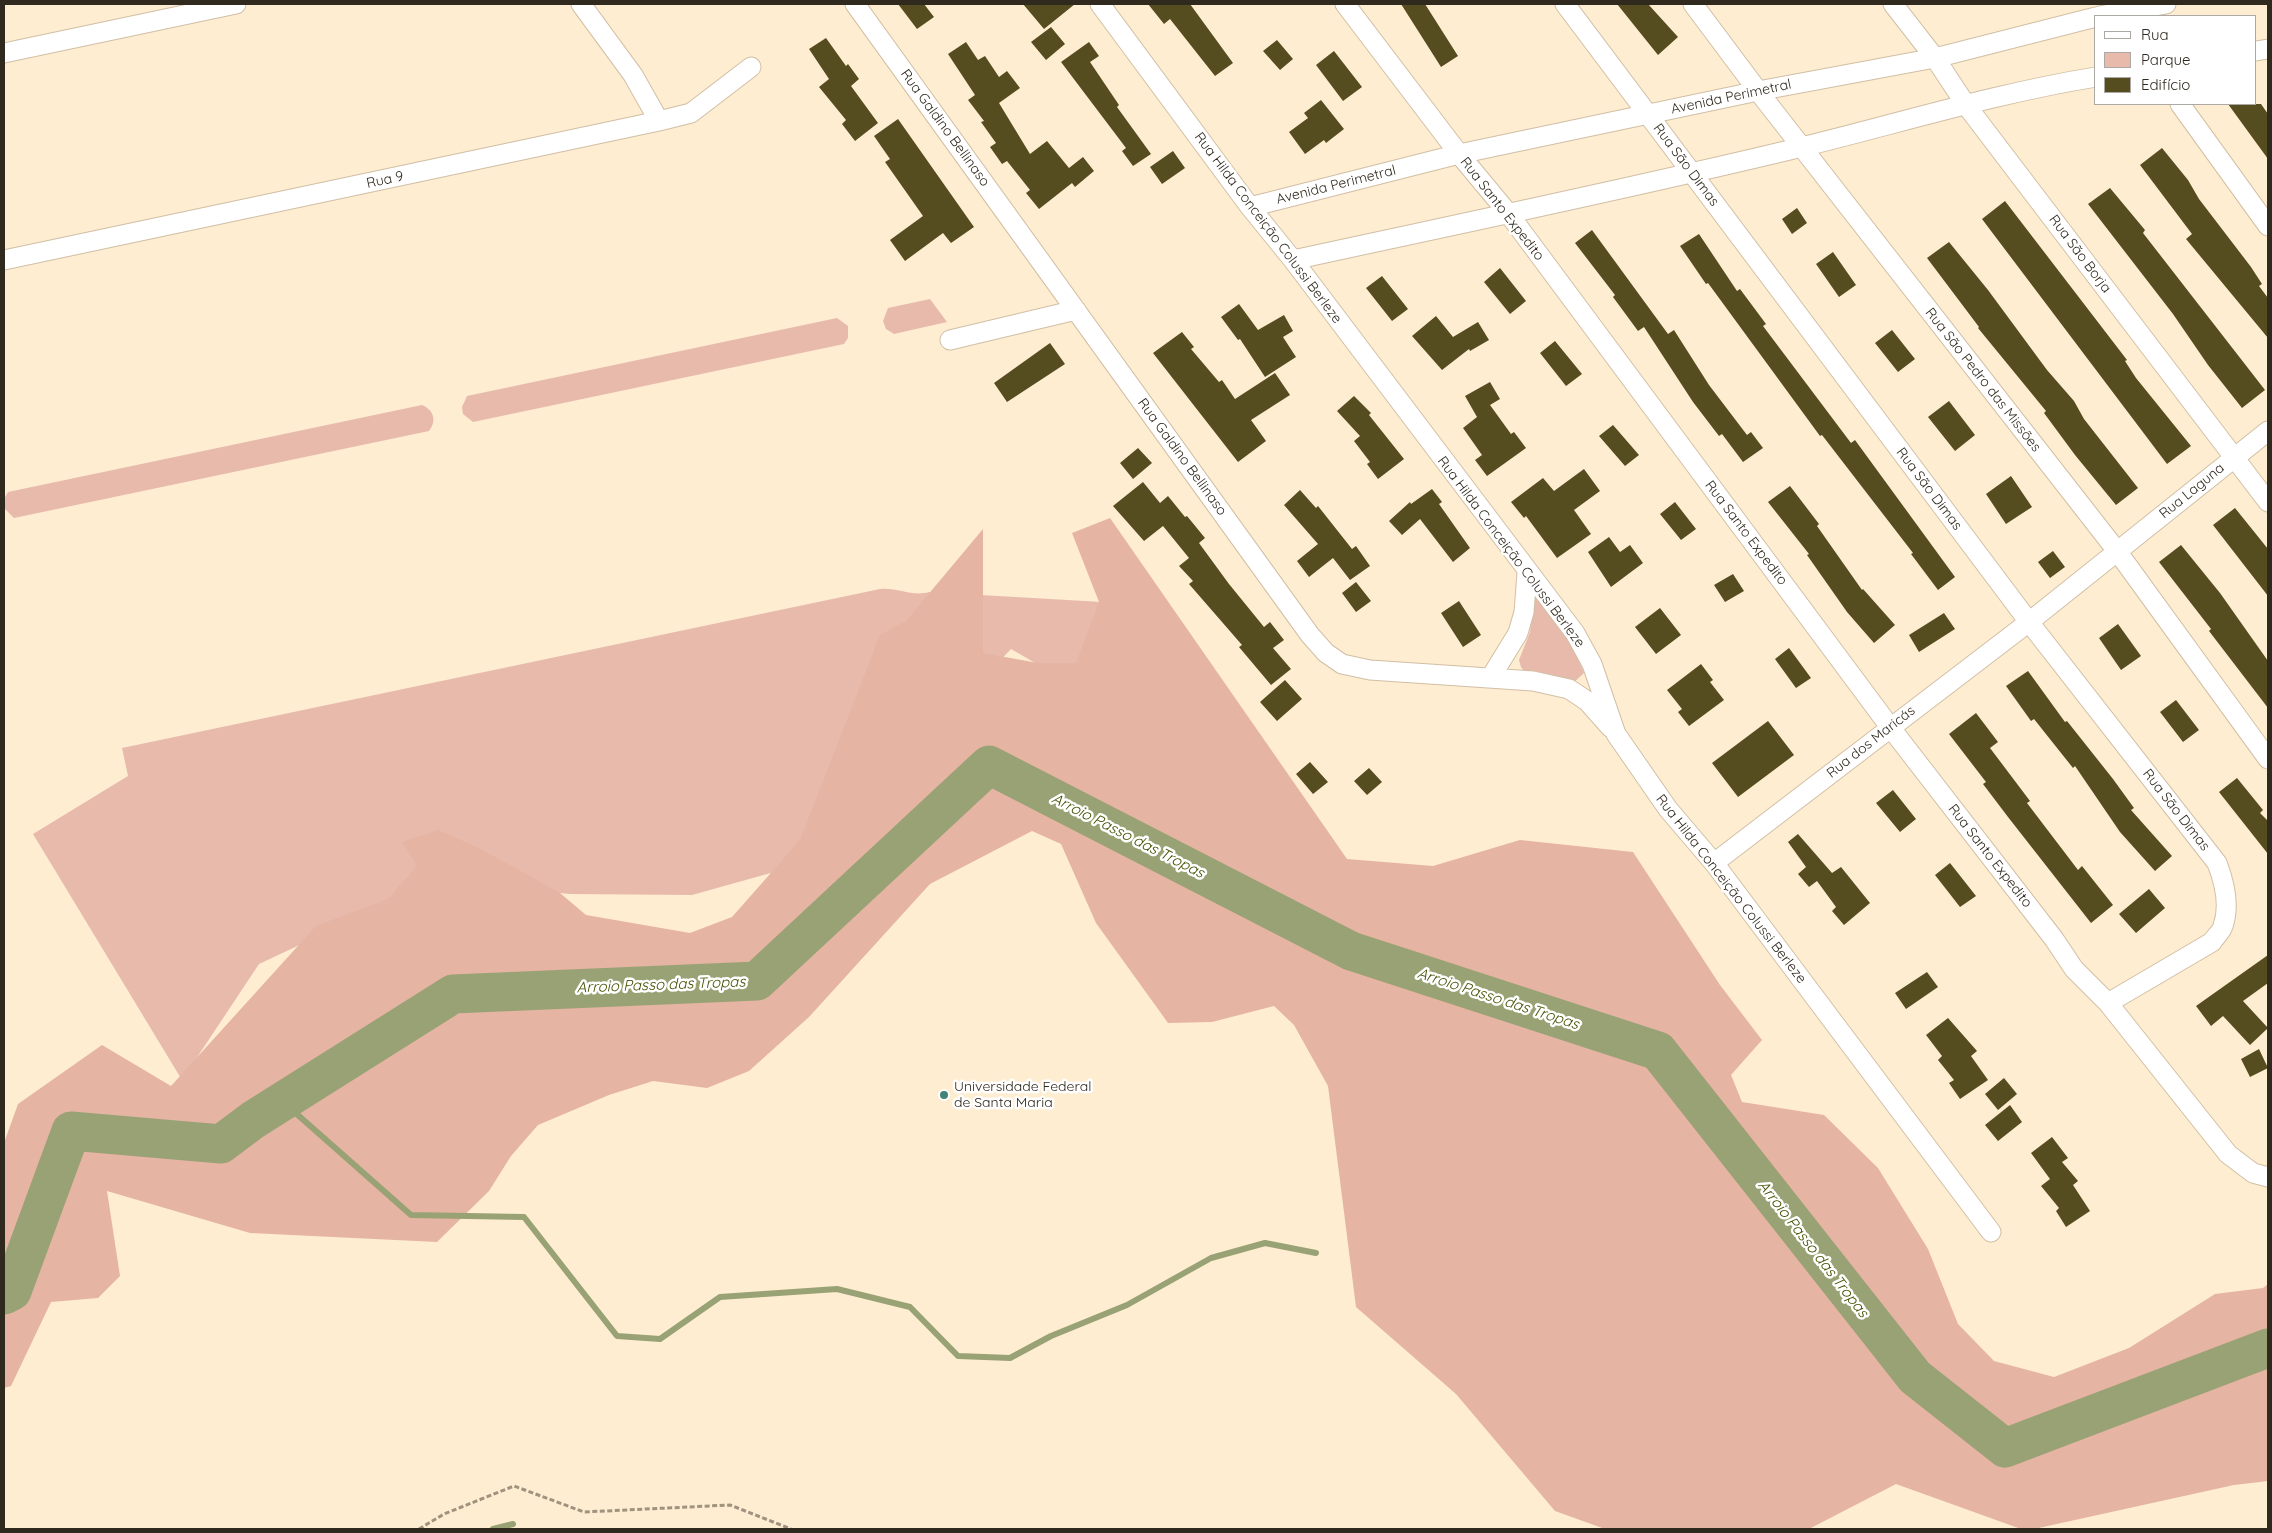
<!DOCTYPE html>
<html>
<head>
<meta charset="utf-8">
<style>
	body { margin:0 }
	#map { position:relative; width:2272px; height:1533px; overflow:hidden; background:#feedd1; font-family:Quicksand,sans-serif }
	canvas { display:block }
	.frame { position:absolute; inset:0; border:5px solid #2f291e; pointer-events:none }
	.legend { position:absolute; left:2094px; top:15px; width:162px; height:90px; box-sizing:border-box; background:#fff; border:1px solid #aca9a5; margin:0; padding:6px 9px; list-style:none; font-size:15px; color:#2f291e }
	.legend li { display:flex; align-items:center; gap:10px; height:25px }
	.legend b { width:25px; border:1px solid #aca9a5 }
</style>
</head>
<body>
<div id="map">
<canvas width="2272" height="1533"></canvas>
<div class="frame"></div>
<ul class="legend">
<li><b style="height:6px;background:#fff"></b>Rua</li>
<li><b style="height:14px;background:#e8baab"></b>Parque</li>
<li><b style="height:14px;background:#554c20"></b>Edifício</li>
</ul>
</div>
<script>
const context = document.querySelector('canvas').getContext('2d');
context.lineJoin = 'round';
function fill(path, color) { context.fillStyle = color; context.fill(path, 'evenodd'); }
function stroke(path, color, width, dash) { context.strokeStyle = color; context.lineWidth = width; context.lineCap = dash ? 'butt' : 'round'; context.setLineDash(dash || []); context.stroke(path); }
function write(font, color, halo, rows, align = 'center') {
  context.font = font + ' Quicksand,sans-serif'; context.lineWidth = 5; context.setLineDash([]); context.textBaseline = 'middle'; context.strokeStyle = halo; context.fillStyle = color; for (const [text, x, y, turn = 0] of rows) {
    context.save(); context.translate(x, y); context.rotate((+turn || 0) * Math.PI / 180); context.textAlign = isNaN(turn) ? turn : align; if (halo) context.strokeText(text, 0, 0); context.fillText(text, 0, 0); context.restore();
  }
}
fill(new Path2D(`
	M930 299 947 322 894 334 886 329 883 321 888 308Z
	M837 318 848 326V338L844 344 473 422 463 414 462 407 467 396Z
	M422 405C434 410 437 421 429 431L14 518 4 508V499L8 492Z
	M880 589C897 587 912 597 929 592L1154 605 1101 701 1011 649 964 698 785 869 692 895 570 894 438 880 259 964 182 1080 33 834 128 776 122 748Z
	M1534 594 1571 642 1584 673 1572 684 1525 673 1521 667 1519 660 1530 632Z`), '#e8baab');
fill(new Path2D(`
	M1110 518 1347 859 1433 866 1520 840 1633 852 1720 985 1762 1040 1731 1075 1742 1102 1824 1115 1878 1168 1928 1249 1958 1324 1994 1361 2054 1377 2129 1348 2215 1294 2263 1288 2268 1284V1481L2234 1485 2034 1529H2021L1896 1484 1809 1529H1605L1555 1511 1456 1394 1356 1307 1328 1086 1294 1025 1274 1006 1212 1022 1168 1023 1096 923 1061 844 1032 831 930 884 809 1017 749 1071 707 1088 653 1081 609 1095 538 1125 511 1156 489 1191 437 1242 250 1233 107 1191 120 1276 98 1298 51 1302 11 1386 4 1388V1143L18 1104 102 1045 171 1086 316 926 388 899 417 866 402 842 438 830 479 848 560 893 586 915 690 933 732 917 800 840 880 635 906 621 983 529V653L1038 663H1076L1099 602 1072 533Z`), '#e6b4a3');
stroke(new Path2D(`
	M282 1101 411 1215 524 1217 617 1336 660 1339 720 1297 837 1289 910 1307 958 1356 1010 1358 1051 1336 1127 1305 1211 1258 1265 1243 1316 1253
	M493 1529 513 1524`), '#99a275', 6);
stroke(new Path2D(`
	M4 1295 12 1291 71 1131 221 1144 253 1120 453 994 757 981 989 765 1351 951 1658 1051 1915 1377 2005 1448 2268 1348`), '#99a275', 39);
fill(new Path2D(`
	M898 4H924L934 17 917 29Z
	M1023 4H1075L1044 29Z
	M1148 4H1190L1233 63 1215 76 1170 19 1164 24Z
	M1401 4H1425L1458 56 1441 67Z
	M1617 4H1648L1678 37 1658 55Z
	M1051 27 1065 44 1046 60 1031 42Z
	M826 38 846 66 848 64 859 79 851 86 878 123 855 141 842 124 846 120 819 87 829 79 809 49Z
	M1277 40 1293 59 1280 70 1263 51Z
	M966 42 978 60 985 56 999 77 1007 71 1020 88 999 103 1030 154 1047 141 1069 168 1083 157 1094 171 1075 187 1072 183 1039 209 1026 193 1030 190 1007 161 1002 164 990 147 996 143 981 122 984 121 968 100 975 95 948 54Z
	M1089 42 1099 56 1090 62 1119 105 1117 107 1151 154 1133 166 1122 151 1126 148 1061 62Z
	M1334 51 1362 87 1343 101 1316 65Z
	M1321 100 1344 129 1326 143 1324 140 1305 154 1289 132 1308 118 1304 113Z
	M2228 104H2261L2268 114V159Z
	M898 119 974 227 951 243 943 233 905 261 890 240 923 216 885 162 890 159 874 136Z
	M2162 148 2188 180 2199 199 2251 267 2262 284 2259 286 2268 298V338L2186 239 2192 234 2140 165Z
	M1173 151 1185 168 1162 184 1150 167Z
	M2110 188 2145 230 2143 233 2265 390 2242 408 2208 365 2173 314 2088 204Z
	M2005 201 2127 360 2125 361 2136 378 2191 446 2167 464 1982 219Z
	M1797 208 1807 223 1792 234 1782 219Z
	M1592 230 1668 334 1674 330 1709 385 1747 435 1751 432 1763 448 1743 462 1722 434 1719 436 1693 402 1644 327 1638 331 1613 297 1615 295 1575 243Z
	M1699 234 1737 291 1740 289 1766 324 1763 326 1851 443 1855 440 1955 577 1938 590 1911 554 1913 553 1822 435 1820 436 1708 283 1706 284 1680 246Z
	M1949 242 1988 290 2047 370 2074 401 2084 419 2138 488 2116 505 2075 455 2044 413 2046 411 1978 328 1979 327 1927 258Z
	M1833 252 1856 285 1839 297 1816 264Z
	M1500 268 1526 301 1510 314 1484 282Z
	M1382 276 1408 309 1392 321 1366 288Z
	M1239 304 1258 330 1284 315 1293 331 1283 337 1296 357 1265 377 1240 339 1238 340 1221 317Z
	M1436 316 1453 337 1478 322 1489 340 1470 351 1469 349 1442 370 1412 336Z
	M1892 330 1915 359 1898 372 1875 343Z
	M1182 332 1194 347 1191 349 1219 382 1222 380 1235 399 1275 373 1290 395 1251 420 1266 441 1238 462 1153 353Z
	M1555 341 1582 374 1566 386 1540 353Z
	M1050 343 1065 364 1007 402 994 383Z
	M1490 382 1500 399 1490 405 1511 434 1514 432 1526 448 1487 476 1475 460 1482 455 1463 428 1477 417 1465 396Z
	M1354 396 1371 413 1369 415 1404 459 1378 479 1367 464 1370 462 1354 441 1360 436 1337 411Z
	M1949 401 1975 435 1955 451 1928 417Z
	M1613 425 1639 455 1625 466 1599 436Z
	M1138 448 1152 463 1133 479 1120 463Z
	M1584 469 1600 491 1574 510 1591 534 1557 558 1526 516 1524 518 1511 502 1543 478 1554 491Z
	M2011 476 2032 507 2006 524 1986 494Z
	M1143 482 1160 503 1168 496 1185 517 1187 516 1205 538 1199 543 1229 584 1264 627 1270 622 1284 640 1273 648 1291 669 1271 685 1239 647 1242 645 1189 584 1193 581 1179 566 1189 558 1163 526 1144 541 1113 506Z
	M1790 486 1819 524 1817 526 1862 590 1863 589 1895 625 1874 643 1847 612 1807 555 1809 554 1768 502Z
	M1432 489 1442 502 1439 504 1470 548 1453 562 1420 519 1402 535 1389 521 1410 502 1411 504Z
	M1300 490 1316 508 1318 506 1352 549 1356 546 1370 566 1350 580 1333 558 1309 577 1297 561 1318 544 1284 505Z
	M1675 502 1696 529 1681 540 1660 514Z
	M2235 508 2268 549V596L2213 525Z
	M1609 537 1620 552 1630 545 1643 563 1611 587 1588 552Z
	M2181 545 2220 593 2268 661V708L2209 631 2211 629 2159 562Z
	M2053 551 2065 567 2050 578 2038 562Z
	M1733 574 1744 591 1725 602 1714 585Z
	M1356 582 1371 601 1356 612 1342 593Z
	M1459 601 1481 635 1463 647 1441 613Z
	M1660 608 1681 635 1656 654 1635 627Z
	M1944 613 1955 629 1919 652 1909 635Z
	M2118 624 2141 656 2121 670 2099 638Z
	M1789 648 1811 678 1796 688 1775 659Z
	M1701 664 1713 680 1710 682 1724 700 1689 726 1678 712 1682 709 1667 690Z
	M2028 671 2065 722 2067 721 2113 779 2134 808 2131 810 2172 856 2155 871 2120 832 2075 766 2073 768 2034 719 2031 721 2006 686Z
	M1285 680 1302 699 1277 721 1260 702Z
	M2176 700 2199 730 2183 742 2160 712Z
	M1976 713 1998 742 1990 748 2030 801 2027 803 2078 870 2082 866 2113 905 2091 923 2008 817 1983 784 1986 782 1949 734Z
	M1768 721 1794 755 1738 797 1712 763Z
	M1310 762 1328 782 1313 794 1296 774Z
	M1369 768 1382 782 1367 795 1354 781Z
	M2237 778 2263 810 2260 813 2268 821V854L2219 792Z
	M1893 790 1916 819 1900 832 1876 803Z
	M1798 834 1832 873 1841 867 1870 903 1844 925 1832 911 1836 907 1817 881 1809 887 1798 874 1806 867 1788 842Z
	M1950 863 1976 896 1960 907 1935 875Z
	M2149 889 2165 908 2136 933 2119 914Z
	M2268 955V983L2243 1001 2268 1028 2250 1045 2223 1016 2211 1026 2196 1006Z
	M1927 972 1938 987 1906 1009 1895 993Z
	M1948 1018 1977 1051 1971 1056 1988 1080 1960 1099 1949 1083 1954 1080 1938 1060 1942 1056 1926 1035Z
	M2259 1049 2268 1068 2250 1077 2241 1059Z
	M2004 1078 2017 1094 1998 1110 1985 1094Z
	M2010 1105 2022 1122 1998 1141 1985 1125Z
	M2052 1137 2068 1158 2062 1162 2078 1181 2073 1185 2090 1211 2066 1227 2056 1211 2059 1208 2041 1186 2050 1179 2031 1153Z`), '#554c20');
const minor = new Path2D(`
	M581 4 633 75 659 121
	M855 4 1310 635 1326 653 1342 664 1370 670 1533 681 1569 689 1587 701 1611 728
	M1100 4 1250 207 1293 260 1575 633 1592 664 1616 734 1668 809 1714 863 1991 1232
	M1345 4 1459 154 1508 213 1890 727 2054 939 2074 969 2108 1003 2228 1154 2253 1173 2268 1177
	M1565 4 2029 622 2217 863C2224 881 2230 906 2223 926 2222 931 2215 937 2212 942L2108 1003
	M1693 4 1758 91 2117 551 2268 759
	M1893 4 1935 58 1966 105 2268 502
	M2099 16 2166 4
	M2256 51 2268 49
	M4 53 236 4
	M2180 104 2268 226
	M1250 207 1459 154 1758 91 1935 58 2096 17
	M4 260 659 121 691 113 751 67
	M1293 260C1463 223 1633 188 1802 147 1900 123 1997 93 2096 77
	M950 340 1076 310
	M1491 677 1518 633 1524 612 1527 573
	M1714 863 2029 622 2268 431`);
stroke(minor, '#d1bfa5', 21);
stroke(new Path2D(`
	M419 1529 444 1514 514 1486 584 1512 730 1505 791 1529`), '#9f937f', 3, [5, 2.5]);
stroke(minor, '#fff', 19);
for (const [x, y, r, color] of [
	[944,1095,5,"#428475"]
]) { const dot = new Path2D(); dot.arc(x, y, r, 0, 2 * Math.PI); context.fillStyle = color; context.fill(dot); stroke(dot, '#fff', 2); }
write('14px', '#2f291e', '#fff', [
	["Avenida Perimetral",1731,97,-12],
	["Rua Galdino Bellinaso",945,128,54],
	["Rua São Dimas",1686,165,53],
	["Rua 9",385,180,-12],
	["Avenida Perimetral",1336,185,-14],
	["Rua Santo Expedito",1502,209,52],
	["Rua Hilda Conceição Colussi Berleze",1268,228,53],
	["Rua São Borja",2080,254,53],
	["Rua São Pedro das Missões",1983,380,52],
	["Rua Galdino Bellinaso",1182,457,54],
	["Rua São Dimas",1929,489,53],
	["Rua Laguna",2192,491,-39],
	["Rua Santo Expedito",1746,533,53],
	["Rua Hilda Conceição Colussi Berleze",1511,552,53],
	["Rua dos Maricás",1871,742,-38],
	["Rua São Dimas",2176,810,52],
	["Rua Santo Expedito",1990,856,52],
	["Rua Hilda Conceição Colussi Berleze",1731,889,52]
]);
write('14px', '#2f291e', '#fff', [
	["Universidade Federal",954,1087],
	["de Santa Maria",954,1103]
], 'left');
write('italic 15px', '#465002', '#fff', [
	["Arroio Passo das Tropas",1128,836,27],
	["Arroio Passo das Tropas",661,985,-2],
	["Arroio Passo das Tropas",1498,999,18],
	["Arroio Passo das Tropas",1813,1249,52]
]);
</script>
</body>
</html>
